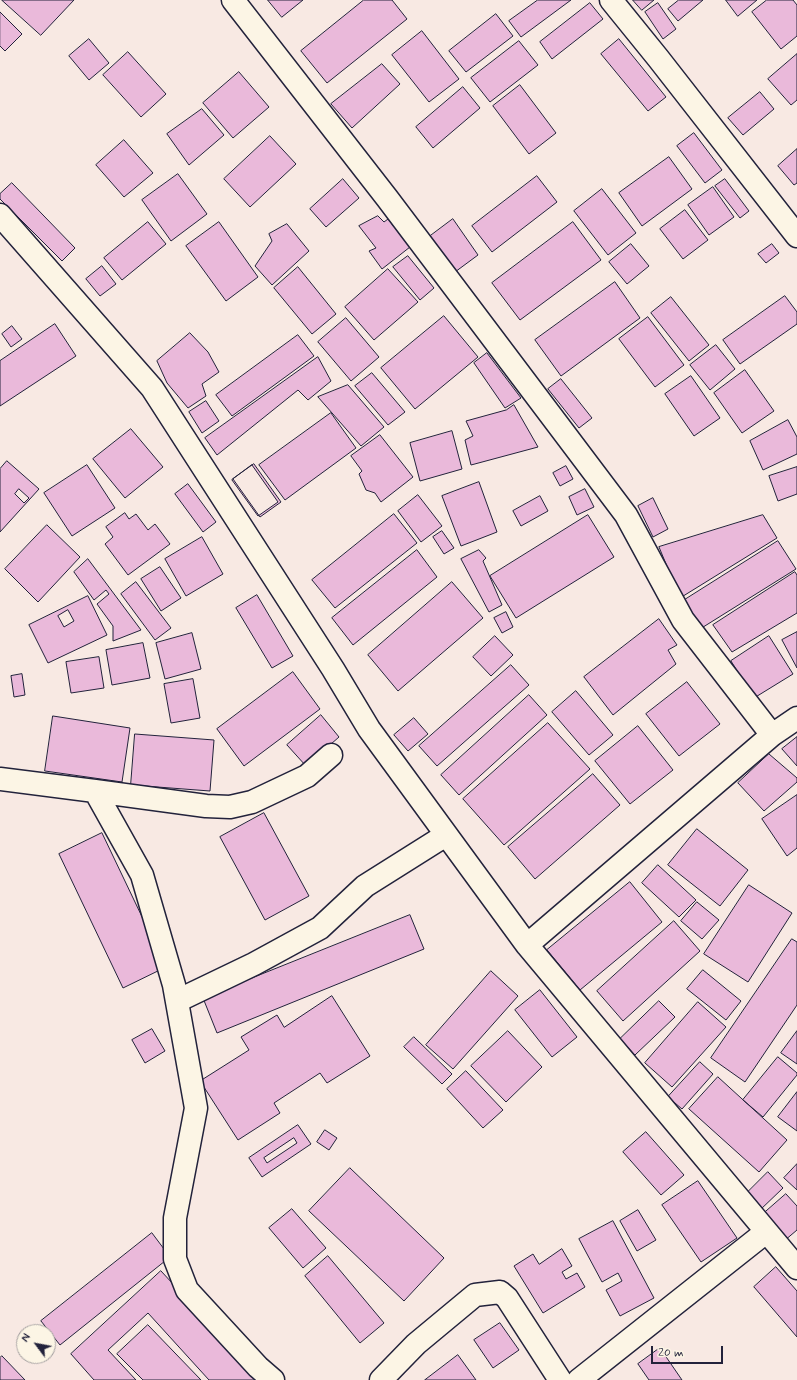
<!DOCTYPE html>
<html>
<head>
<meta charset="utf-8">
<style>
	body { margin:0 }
	#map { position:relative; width:797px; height:1380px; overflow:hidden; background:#f8e9e3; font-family:Mynerve,sans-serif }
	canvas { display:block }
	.north { position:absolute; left:16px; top:1324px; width:40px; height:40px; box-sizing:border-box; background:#fcf5e5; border:1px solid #a5a1a1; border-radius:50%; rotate:302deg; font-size:11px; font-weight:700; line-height:16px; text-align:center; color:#22223b }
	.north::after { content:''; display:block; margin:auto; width:14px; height:18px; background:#22223b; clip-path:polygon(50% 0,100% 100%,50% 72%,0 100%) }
	.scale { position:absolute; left:651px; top:1346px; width:72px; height:18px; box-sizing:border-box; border:2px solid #22223b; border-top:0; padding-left:5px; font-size:12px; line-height:14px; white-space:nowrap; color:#22223b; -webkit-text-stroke:3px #fcf5e5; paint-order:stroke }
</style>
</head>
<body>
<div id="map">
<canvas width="797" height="1380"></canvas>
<div class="north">N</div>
<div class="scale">20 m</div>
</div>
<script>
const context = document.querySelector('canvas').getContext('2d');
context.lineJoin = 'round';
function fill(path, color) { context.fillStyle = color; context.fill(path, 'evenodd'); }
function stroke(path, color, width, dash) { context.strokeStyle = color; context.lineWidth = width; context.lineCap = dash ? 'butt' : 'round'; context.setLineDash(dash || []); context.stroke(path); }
const building = new Path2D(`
	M2 0H74L41 35Z
	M268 0H303L282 17Z
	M364 0H392L407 19 327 83 301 51Z
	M538 0H571L521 37 509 21Z
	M633 0H654L642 10Z
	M679 0H703L678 21 668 9Z
	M726 0H757L738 16Z
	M767 0H793L797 5V36L781 49 752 12Z
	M590 3 603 19 552 59 540 42Z
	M658 3 676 29 663 39 645 12Z
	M0 12 22 34 5 51 0 46Z
	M496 14 513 36 466 72 449 51Z
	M422 31 459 79 429 102 392 55Z
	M89 39 109 63 89 80 69 56Z
	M619 39 666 97 648 111 601 54Z
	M519 41 538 65 490 102 471 78Z
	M128 52 166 94 141 117 103 75Z
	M797 54V100L791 105 768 79Z
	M382 64 400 84 352 128 331 104Z
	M239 72 269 107 233 138 203 103Z
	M520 85 556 133 529 154 493 106Z
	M463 87 480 108 433 148 416 127Z
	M760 92 774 109 743 135 728 118Z
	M202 109 224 135 189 165 167 134Z
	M694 133 722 170 705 183 677 146Z
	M270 136 296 164 250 207 224 179Z
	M124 140 153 173 124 197 96 165Z
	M797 149V183L794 185 778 166Z
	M669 157 692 189 642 226 619 193Z
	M178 174 207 214 171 241 142 200Z
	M537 176 557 202 492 252 472 226Z
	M343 179 359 198 326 227 310 209Z
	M725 179 749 211 740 218 715 186Z
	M12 183 75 248 62 261 0 199V194Z
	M713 187 734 217 709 235 688 205Z
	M602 189 636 233 608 255 574 211Z
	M685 210 708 240 683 259 660 229Z
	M378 216 384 222 388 219 410 247 382 269 369 251 376 248 359 226Z
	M453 219 478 255 455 272 429 237Z
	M148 222 166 244 122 280 104 258Z
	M219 222 258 277 226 301 186 246Z
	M573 222 601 260 520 320 492 283Z
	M287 224 309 251 272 285 255 266 272 241 269 234Z
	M631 244 649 266 627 284 609 262Z
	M772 244 779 253 766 263 758 254Z
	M408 256 434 288 420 300 393 267Z
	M102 266 116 284 100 296 86 279Z
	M298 267 336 314 312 334 274 288Z
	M388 269 418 302 374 340 345 307Z
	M615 282 640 318 561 376 535 340Z
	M785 296 797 312V324L740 364 723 340Z
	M671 297 709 345 689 361 651 313Z
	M444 316 478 357 415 409 381 368Z
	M648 317 684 365 655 387 619 339Z
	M346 318 379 357 351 381 318 342Z
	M55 324 76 356 0 406V361Z
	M12 326 22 339 11 347 2 334Z
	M190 333 208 352 219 372 202 384 206 396 188 408 167 383 157 361Z
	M298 335 314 356 232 416 216 395Z
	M716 345 735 369 710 390 690 365Z
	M487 353 521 398 505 408 474 363Z
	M318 357 331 381 308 400 298 390 217 455 205 438Z
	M745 370 774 411 742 433 714 393Z
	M372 373 405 412 388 425 355 386Z
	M691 376 720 418 694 436 665 394Z
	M561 379 592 418 579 428 548 389Z
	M348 385 384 427 361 446 318 397Z
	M206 401 219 421 202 433 189 412Z
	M514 405 538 447 471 465 465 440 473 436 466 421 506 410Z
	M331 413 356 448 285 500 259 465Z
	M788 420 797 437V454L763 470 750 441Z
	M131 429 163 467 125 498 93 459Z
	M452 431 462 469 420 481 410 443Z
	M380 435 413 477 381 502 375 493 366 490 359 474 362 471 351 456Z
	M7 461 39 489 0 532V469ZM19 489 29 498 24 503 15 494Z
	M254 464 281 502 260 517 233 479Z
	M87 465 115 508 72 536 44 493Z
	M252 465 278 502 258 516 232 480Z
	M566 466 573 479 560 486 553 473Z
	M797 467V494L778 501 769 476Z
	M479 482 497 532 461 546 442 496Z
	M188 484 216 522 203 532 175 494Z
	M585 489 594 507 577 515 569 497Z
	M418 495 442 526 421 542 398 511Z
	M540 496 548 511 521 526 513 511Z
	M653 498 668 529 653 537 638 506Z
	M125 513 129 519 136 514 148 530 155 524 170 544 128 575 105 544 113 537 106 527Z
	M394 514 417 543 335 608 312 580Z
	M588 515 614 557 516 618 490 576Z
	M763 515 777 538 680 598 659 547Z
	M47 525 80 557 38 602 5 569Z
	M442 531 454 548 444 554 433 537Z
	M202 537 223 574 186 596 165 559Z
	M778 541 796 569 700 629 683 601Z
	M417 550 437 577 353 645 332 618Z
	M479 550 486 558 483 561 502 605 489 612 461 559Z
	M88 559 141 630 113 641V626L97 604 109 594 106 590 94 600 74 572Z
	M160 567 181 598 161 611 141 579Z
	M795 572 797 575V613L732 652 713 625Z
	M136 582 171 628 155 640 121 594Z
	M452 582 483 618 398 691 368 655Z
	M257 595 293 656 272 668 236 608Z
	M88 596 107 635 48 663 29 625ZM68 610 74 621 64 627 58 616Z
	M506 612 513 627 502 633 494 618Z
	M659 619 677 645 668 650 676 664 613 715 584 677Z
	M797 632V668L782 640Z
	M192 633 201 669 165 679 156 643Z
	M495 636 513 655 491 676 473 657Z
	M769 636 793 674 754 698 731 661Z
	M143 643 150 678 112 685 106 650Z
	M99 657 104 688 71 693 66 662Z
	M511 665 529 685 437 766 419 746Z
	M293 672 320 709 244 766 217 729Z
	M22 674 25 695 14 697 11 676Z
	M193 679 200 718 171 723 164 684Z
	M687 682 720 724 679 756 646 714Z
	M576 691 613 735 589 755 552 712Z
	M529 695 547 715 459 795 441 775Z
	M321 715 339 737 306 766 287 745Z
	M53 716 130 728 122 782 45 771Z
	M414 718 428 734 408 751 394 735Z
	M548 723 590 769 504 845 463 799Z
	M638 726 673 770 630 804 595 761Z
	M135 734 214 740 210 791 131 785Z
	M797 737V766L782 749Z
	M769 754 797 778V782L764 811 738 783Z
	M593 774 620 805 535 879 508 847Z
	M797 795V848L787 856 762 819Z
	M264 813 309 896 265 920 220 837Z
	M697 829 748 870 720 906 668 865Z
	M102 833 166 967 123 988 59 854Z
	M658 865 696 900 679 917 642 883Z
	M630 882 662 922 580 990 547 950Z
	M749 885 792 913 748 982 704 954Z
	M697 902 719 920 702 939 681 921Z
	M410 915 424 949 217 1033 203 998Z
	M674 921 700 951 623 1021 597 991Z
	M792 939 797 942V1005L745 1082 711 1058Z
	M703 970 741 1001 726 1020 687 989Z
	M491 971 518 996 453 1069 426 1045Z
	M540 990 577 1037 552 1057 515 1010Z
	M332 996 370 1056 327 1083 320 1073 274 1103 280 1113 238 1140 200 1081 249 1050 241 1037 277 1015 284 1027Z
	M659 1001 675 1017 635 1055 620 1039Z
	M698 1002 726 1027 672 1087 645 1063Z
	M152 1029 165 1051 145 1063 132 1040Z
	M508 1031 542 1067 506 1102 471 1066Z
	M797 1031V1064L781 1053Z
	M414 1037 452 1074 442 1084 404 1047Z
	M778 1057 797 1073V1075L763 1117 743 1100Z
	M700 1062 713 1074 682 1109 668 1097Z
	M466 1071 503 1110 483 1128 447 1089Z
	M718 1077 787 1140 759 1172 689 1109Z
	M797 1092V1131L778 1117Z
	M298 1125 311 1144 262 1177 249 1158ZM294 1138 297 1143 267 1163 264 1158Z
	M325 1130 337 1138 329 1150 317 1142Z
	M646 1132 684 1175 661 1195 623 1152Z
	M797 1164V1190L784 1178Z
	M350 1168 444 1258 404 1301 309 1211Z
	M768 1172 783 1188 759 1211 744 1196Z
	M698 1181 737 1238 701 1262 662 1205Z
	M786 1194 797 1206V1230L784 1241 762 1215Z
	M292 1209 326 1248 303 1268 269 1228Z
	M638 1210 656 1240 637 1251 620 1221Z
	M613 1221 654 1298 620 1316 606 1290 622 1281 618 1273 602 1282 579 1239Z
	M152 1233 170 1257 60 1345 41 1321Z
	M562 1249 572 1266 562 1272 566 1279 577 1273 585 1287 543 1313 514 1266 533 1254 539 1264Z
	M328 1256 384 1323 360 1343 305 1276Z
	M776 1267 797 1291V1337L754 1287Z
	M161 1271 262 1380H209L148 1313 108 1350 136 1380H94L71 1354Z
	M500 1323 519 1350 493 1368 474 1340Z
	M148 1325 201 1380H143L117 1354Z
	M660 1348 682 1380H649L638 1364Z
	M458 1355 476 1380H425Z
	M2 1356 25 1380H0V1358Z`);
fill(building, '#eab9da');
stroke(building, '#22223b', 1);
const street = new Path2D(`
	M233 0 387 198 626 515 683 620 772 735
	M611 0 658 58 797 236
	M0 215 152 388 333 669 369 729 527 945 797 1268
	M0 779 95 791 142 875 174 985 196 1108 175 1218V1259L187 1290 258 1367 273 1380
	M95 791 206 806 230 807 252 802 307 776 331 755
	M527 945 772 735 797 718
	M177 1001 254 964 320 928 365 886 446 835
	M381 1380 416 1344 475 1295 500 1292 507 1298 560 1380
	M579 1380 766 1232`);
stroke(street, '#22223b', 25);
stroke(street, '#fcf5e5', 22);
</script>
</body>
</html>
